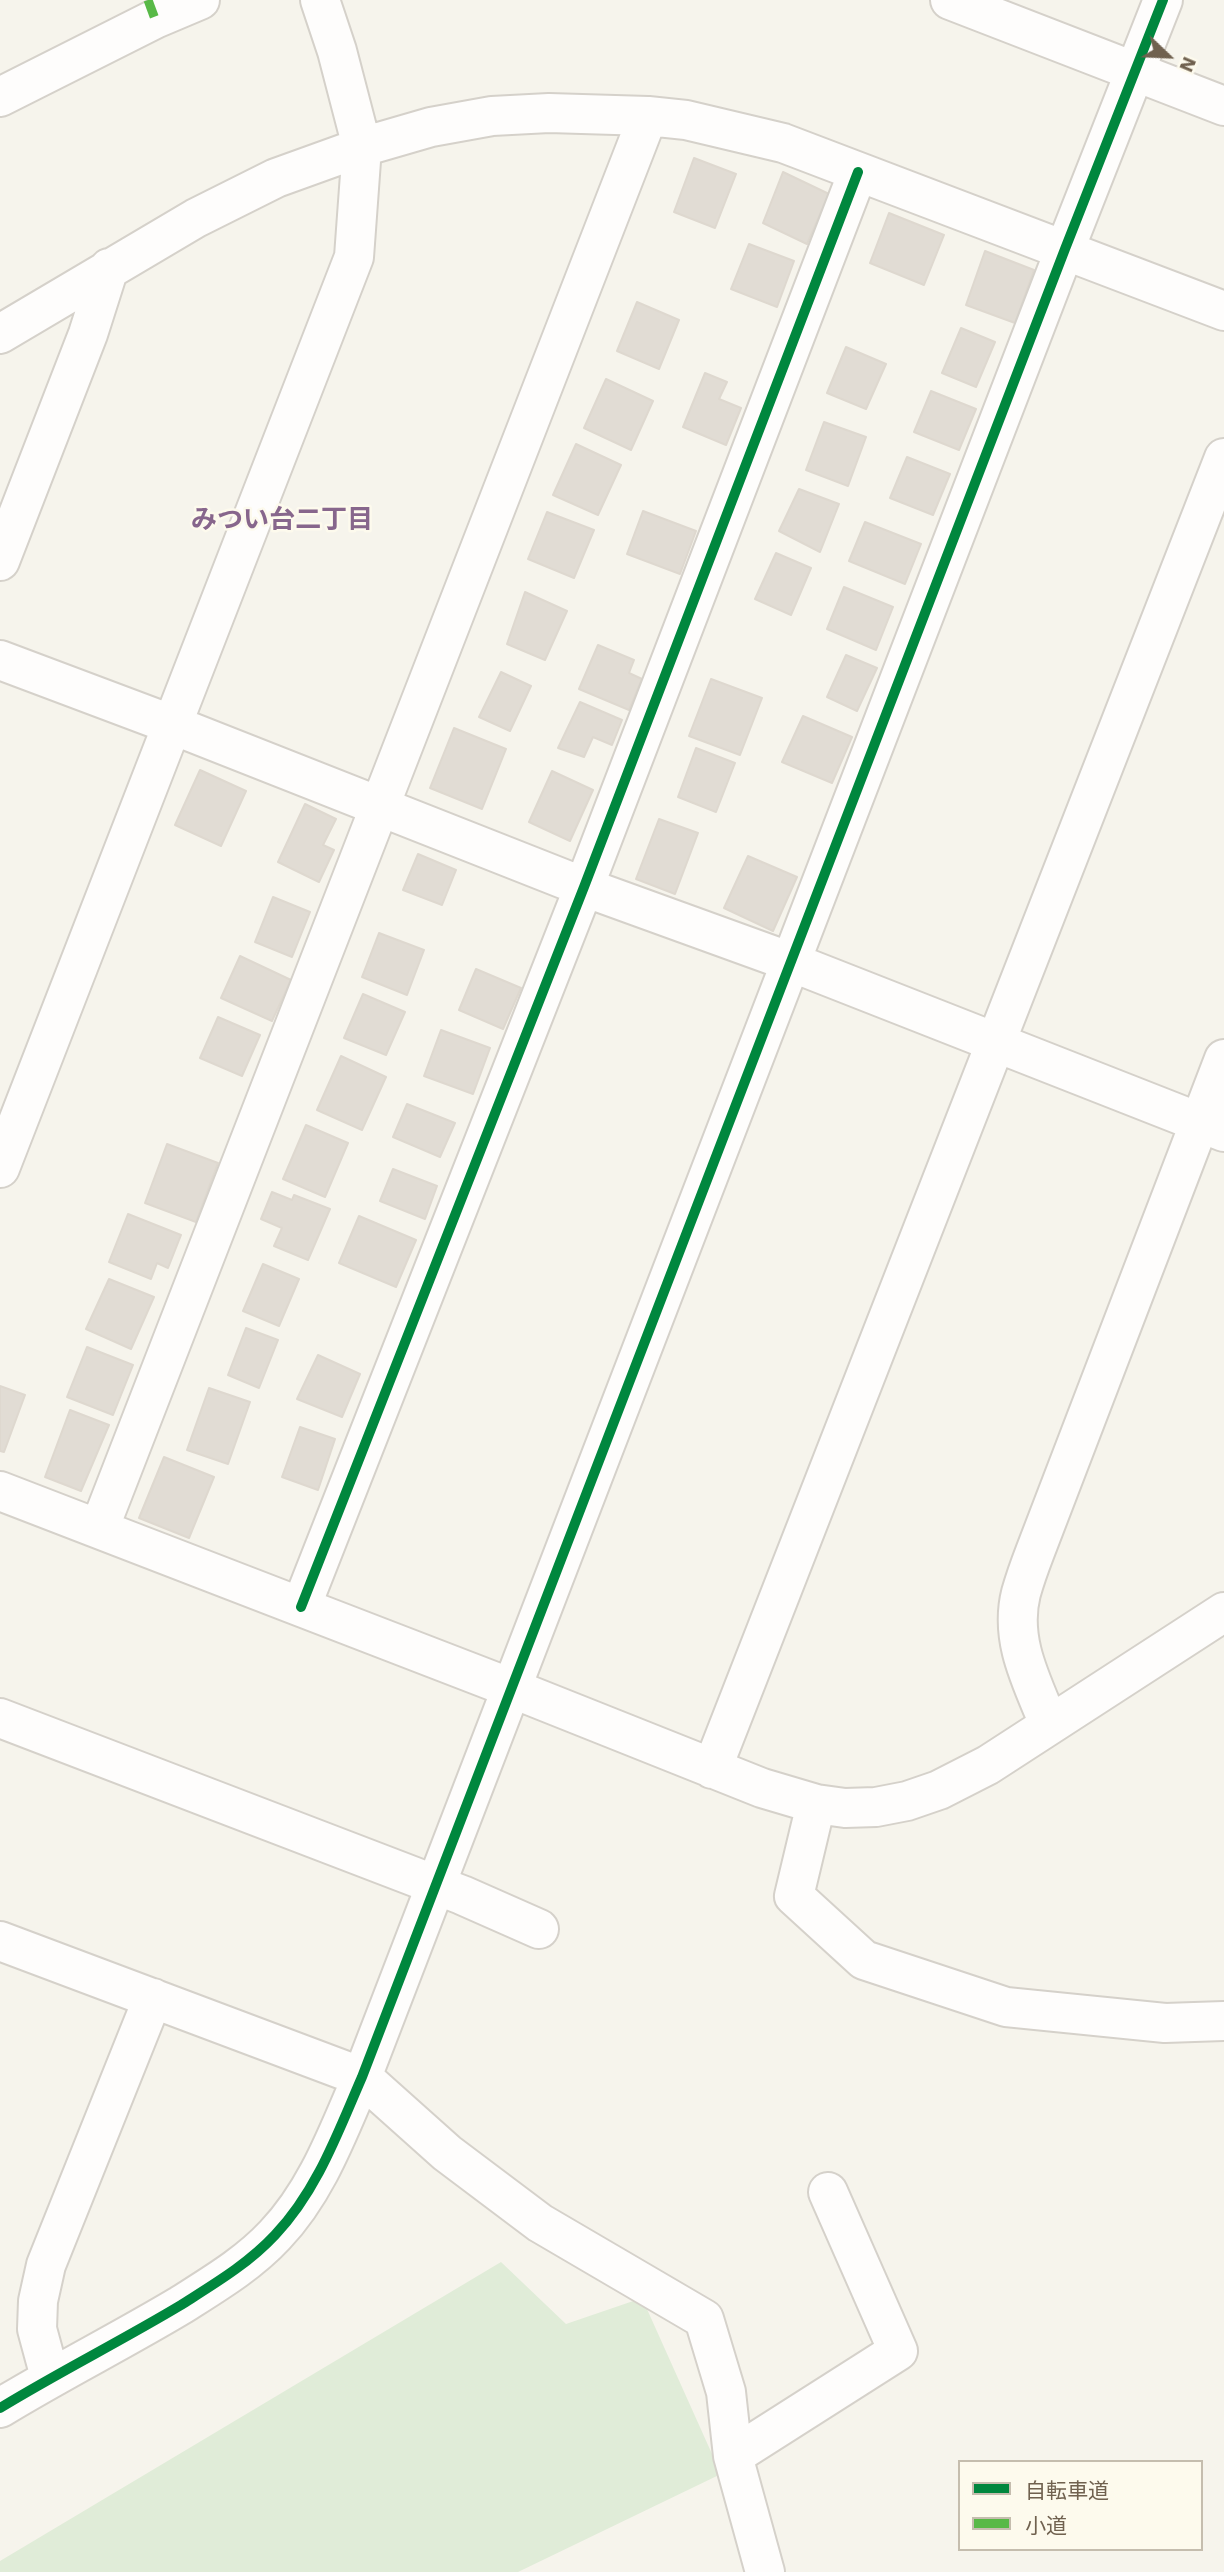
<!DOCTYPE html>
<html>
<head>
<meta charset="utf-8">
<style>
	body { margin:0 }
	#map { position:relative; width:1224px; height:2572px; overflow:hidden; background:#f6f4ec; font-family:"Work Sans","Noto Sans JP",sans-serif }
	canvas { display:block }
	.legend { position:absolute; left:958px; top:2460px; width:245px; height:91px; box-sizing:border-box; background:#fdfaed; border:2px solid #c5bdae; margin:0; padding:9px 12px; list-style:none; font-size:21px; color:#70614f }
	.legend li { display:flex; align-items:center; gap:14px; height:35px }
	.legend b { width:35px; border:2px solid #c5bdae }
	.north { position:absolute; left:1133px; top:21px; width:70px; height:70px; -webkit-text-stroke:5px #fdfaed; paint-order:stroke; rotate:113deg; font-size:19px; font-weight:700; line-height:28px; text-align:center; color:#70614f }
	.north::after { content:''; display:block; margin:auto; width:24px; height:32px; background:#70614f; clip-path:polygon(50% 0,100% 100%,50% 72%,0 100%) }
</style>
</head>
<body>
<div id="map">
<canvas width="1224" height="2572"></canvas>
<ul class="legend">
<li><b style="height:9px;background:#00873e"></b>自転車道</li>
<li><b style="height:9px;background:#58b947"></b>小道</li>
</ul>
<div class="north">N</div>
</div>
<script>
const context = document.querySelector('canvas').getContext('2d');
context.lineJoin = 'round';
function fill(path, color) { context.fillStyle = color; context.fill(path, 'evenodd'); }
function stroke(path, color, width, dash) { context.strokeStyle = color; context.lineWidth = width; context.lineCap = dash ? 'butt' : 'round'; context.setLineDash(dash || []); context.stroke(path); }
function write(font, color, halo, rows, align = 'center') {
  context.font = font + ' "Work Sans","Noto Sans JP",sans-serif'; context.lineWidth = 5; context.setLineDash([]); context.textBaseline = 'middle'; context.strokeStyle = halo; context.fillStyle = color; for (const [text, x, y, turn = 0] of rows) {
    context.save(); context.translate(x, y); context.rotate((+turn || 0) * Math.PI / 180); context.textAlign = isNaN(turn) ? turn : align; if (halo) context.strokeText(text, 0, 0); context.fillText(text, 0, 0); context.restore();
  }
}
fill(new Path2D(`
	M501 2262 566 2324 642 2298 721 2474 518 2572H0V2561Z`), '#e0ecd8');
const building = new Path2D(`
	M694 158 736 174 715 228 674 212Z
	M783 172 829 194 807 244 763 223Z
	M889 213 944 235 924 285 870 263Z
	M749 244 794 261 777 307 731 289Z
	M985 251 1034 270 1015 323 966 305Z
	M637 302 679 320 659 369 617 351Z
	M961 328 995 342 976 387 942 373Z
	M846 347 886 364 866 409 827 393Z
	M705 373 727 382 719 399 741 408 726 445 683 427Z
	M606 379 653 401 631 450 584 428Z
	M931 391 976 409 959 450 914 432Z
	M824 422 866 437 848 486 806 470Z
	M576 444 621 465 598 515 553 495Z
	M907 457 950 474 933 515 890 498Z
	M799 489 839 504 820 552 779 531Z
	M643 511 696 531 680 574 627 554Z
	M547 512 594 530 574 578 528 559Z
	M865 522 921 544 905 584 849 561Z
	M776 553 811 568 791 615 755 599Z
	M844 587 893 607 876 650 827 629Z
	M525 592 567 611 545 660 507 644Z
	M598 645 634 660 629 673 642 679 629 710 579 689Z
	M846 655 877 668 857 711 827 697Z
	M501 672 531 686 510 731 479 717Z
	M711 679 762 698 740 755 689 736Z
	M580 702 622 720 612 745 593 737 584 757 558 748Z
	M803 716 852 737 832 783 782 762Z
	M454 728 506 749 482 809 430 788Z
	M696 748 735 763 716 812 678 797Z
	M200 770 246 791 221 846 175 825Z
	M552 771 593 790 570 841 529 822Z
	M305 804 336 819 323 845 334 850 319 882 278 862Z
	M659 819 698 833 675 894 636 879Z
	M418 854 456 870 442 905 403 890Z
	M748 856 797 877 773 931 724 908Z
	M273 897 310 912 292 957 255 942Z
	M379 933 424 950 407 995 362 977Z
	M240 956 291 980 272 1021 221 998Z
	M476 969 521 988 503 1029 459 1010Z
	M363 994 405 1012 386 1055 344 1038Z
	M218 1017 260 1035 242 1076 200 1058Z
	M441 1030 490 1048 473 1094 424 1076Z
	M341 1056 386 1077 362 1130 317 1110Z
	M407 1104 455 1123 440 1157 393 1137Z
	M306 1125 348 1143 325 1197 283 1179Z
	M167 1144 218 1163 196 1222 145 1203Z
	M393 1169 437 1186 425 1219 380 1201Z
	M272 1192 292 1200 294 1195 330 1209 308 1260 274 1246 282 1228 261 1219Z
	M128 1214 181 1235 168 1268 157 1263 151 1279 109 1262Z
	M359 1216 416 1240 396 1287 339 1263Z
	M263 1264 299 1279 279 1326 243 1311Z
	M109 1279 154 1297 131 1349 86 1329Z
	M246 1328 278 1340 259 1388 228 1375Z
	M87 1347 133 1365 113 1415 67 1397Z
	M318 1355 360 1374 342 1417 297 1399Z
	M0 1386 25 1395 4 1452 0 1451Z
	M209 1388 250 1402 228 1464 187 1450Z
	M70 1410 109 1425 81 1491 45 1477Z
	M300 1427 335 1439 318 1490 282 1477Z
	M164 1457 214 1477 189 1538 139 1518Z`);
fill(building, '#e1dcd4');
stroke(building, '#ded8cf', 2);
const minor = new Path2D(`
	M0 334 196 218 276 178 362 147 431 127 492 116 549 113 648 116 686 120 783 143 1224 311
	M0 561 88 334 109 268
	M0 660 173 725 584 887 791 962 1224 1132
	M0 1168 354 257 362 147 337 51 320 0
	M0 1491 511 1688 762 1788 816 1804 845 1808 876 1807 907 1801 939 1790 988 1765 1224 1612
	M99 1529 648 116
	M301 1607 584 887 858 172
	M1049 1724C1032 1682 1009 1640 1021 1593 1025 1579 1030 1565 1035 1552L1224 1059
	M712 1769 1224 458
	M816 1804 794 1896 864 1960 1006 2007 1165 2023 1224 2021
	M0 1941 362 2077 447 2153 540 2223 704 2319 726 2392 733 2456 765 2572
	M50 2377 37 2329 38 2301 46 2265 153 1998
	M0 2408C59 2372 121 2341 181 2305 214 2284 248 2264 275 2235 317 2191 338 2132 362 2077L1065 249 1163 0
	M733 2456 898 2351 828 2192`);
const tertiary = new Path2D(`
	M950 0 1224 106
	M0 97 155 19 200 0
	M0 1718 462 1895 539 1929`);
stroke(minor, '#d5d1ca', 42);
stroke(tertiary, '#d5d1ca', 42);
stroke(minor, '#fefdfc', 38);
stroke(tertiary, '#fefdfc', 38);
stroke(new Path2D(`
	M148 0 155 19`), '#58b947', 9, [18, 9]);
stroke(new Path2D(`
	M301 1607 584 887 858 172
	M0 2408C59 2372 121 2341 181 2305 214 2284 248 2264 275 2235 317 2191 338 2132 362 2077L1065 249 1163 0`), '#00873e', 10);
write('bold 26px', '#87668c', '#fdfaed', [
	["みつい台二丁目",282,520]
]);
</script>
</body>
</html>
